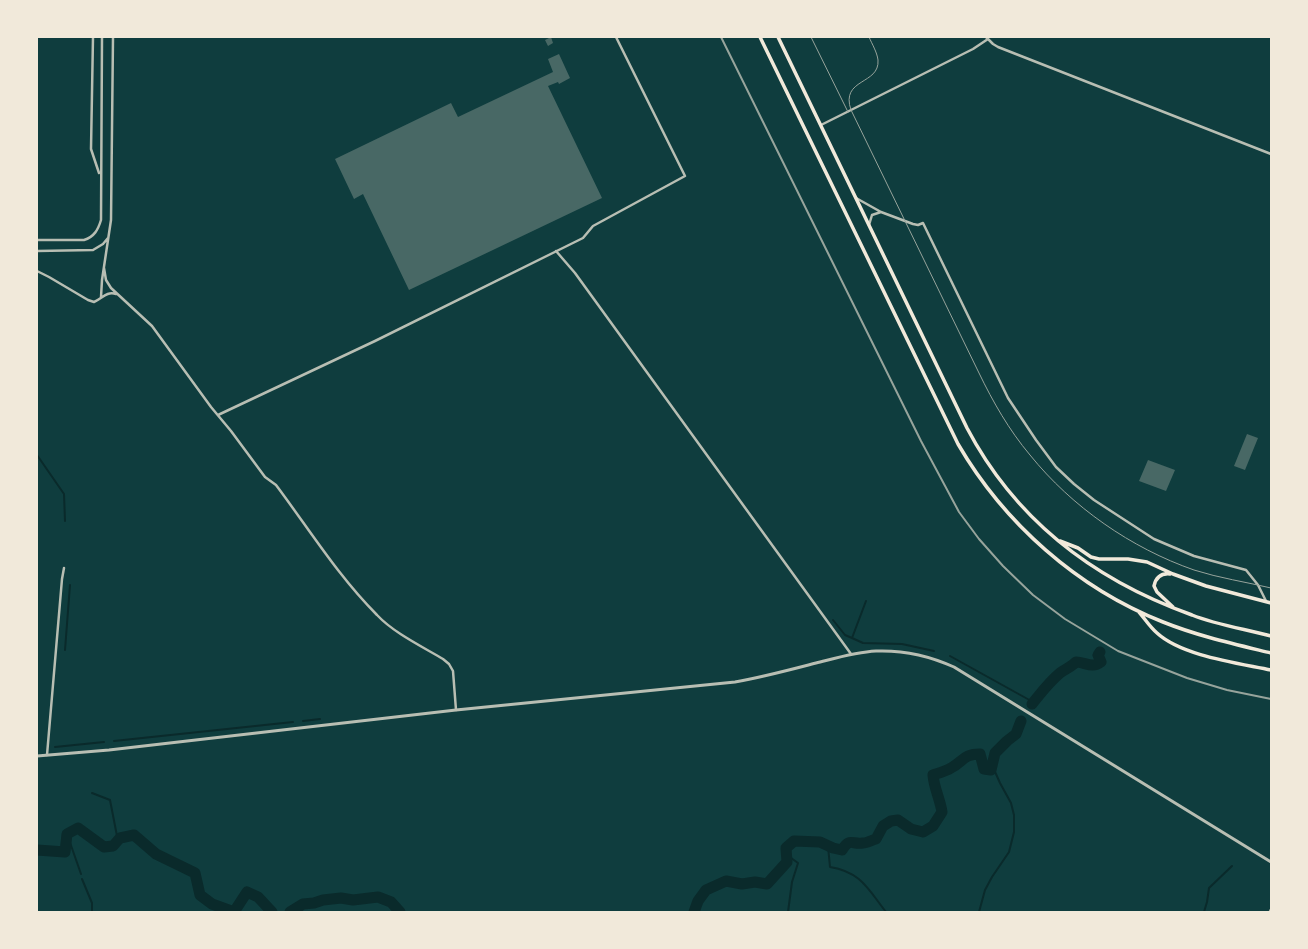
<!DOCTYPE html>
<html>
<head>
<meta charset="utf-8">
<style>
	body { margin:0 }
	#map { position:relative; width:1308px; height:949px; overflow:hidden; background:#0f3d3e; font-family:Literata,serif }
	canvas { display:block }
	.frame { position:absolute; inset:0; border:38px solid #f1e9da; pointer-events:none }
</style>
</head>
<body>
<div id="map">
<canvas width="1308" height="949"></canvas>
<div class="frame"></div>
</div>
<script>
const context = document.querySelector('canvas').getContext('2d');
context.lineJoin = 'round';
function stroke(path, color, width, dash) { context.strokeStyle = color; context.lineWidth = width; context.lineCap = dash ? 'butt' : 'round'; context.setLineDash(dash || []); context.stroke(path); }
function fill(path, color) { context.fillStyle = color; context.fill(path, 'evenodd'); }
stroke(new Path2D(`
	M37 455 64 494 65 521
	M833 620 845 635 852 638 866 601
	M852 638 863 643 902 644 934 651
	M65 650 70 585
	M950 656 1033 702
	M303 721 320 719
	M114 741 293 722
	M55 747 104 742
	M92 793 110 800 117 836 120 838
	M67 834 81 874
	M828 846 830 867C861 872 868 889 886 912
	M787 855 798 863 792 882 788 912
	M82 879 92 903V912
	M217 912 219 906
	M301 912 302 905
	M979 912 985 890 992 877 1009 852 1014 832V815L1011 803 1000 783 992 765
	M1204 912 1207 902 1209 888 1232 866`), '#0a2a2b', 2);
stroke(new Path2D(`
	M1032 704C1041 693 1049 682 1060 673 1065 669 1071 667 1076 662 1085 662 1092 669 1101 662L1098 655 1100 652
	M37 850 65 852 67 834 78 828 104 847 113 846 120 838 134 835 156 854 195 873 200 895 212 904 234 912 247 892 258 897 272 912
	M290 912 303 904 314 903 323 900 341 898 353 900 378 897 391 902 400 912
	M694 912 698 901 706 890 726 881 742 884 755 882 767 884 787 862 786 848 794 841 820 842 833 848 842 850C850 837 852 845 863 843 867 843 872 840 876 839L883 826 891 821 898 820 911 829 923 832 933 826 942 812C940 799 934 788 933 775 939 773 946 771 951 768 964 761 963 754 980 754L984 769 991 770 995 753 1007 741 1016 734 1021 721`), '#0a2a2b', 11);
fill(new Path2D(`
	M551 37 553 43 548 46 545 40Z
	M559 54 570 78 559 84 558 82 548 86 602 198 409 290 363 194 354 199 335 159 451 103 458 117 553 72 548 59Z
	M1247 434 1258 438 1245 470 1234 466Z
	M1148 460 1175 470 1166 491 1139 481Z`), '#486865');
stroke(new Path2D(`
	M93 37 91 149 99 173
	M986 37 993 44 998 47 1271 154
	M821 125 973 49 988 39
	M856 198 881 212 872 215 869 225
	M881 212 913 224 918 225 923 223 1008 398 1036 440 1056 467 1074 484 1094 500 1154 539 1194 556 1246 570 1258 585 1266 601
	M37 240H84C94 237 98 230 101 220L102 37
	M37 251 93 250 103 244 108 238
	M556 251 575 273 851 654
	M104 268 106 280 111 288 152 326 211 407 231 431 265 477 276 485C309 529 338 576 377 615 394 633 421 646 443 659L449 664 453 671 456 710
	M37 271 49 277 88 300 94 302C102 299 106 291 116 294
	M101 297 102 280 111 220 113 37
	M218 415 375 341 583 238 593 226 685 176 616 37
	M47 755 62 579 64 568`), '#b8beb3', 2.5);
stroke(new Path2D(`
	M37 756 109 750 456 710 735 682C763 677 789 670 816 663 836 658 856 652 876 651 903 650 930 656 954 667L1271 862
	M1270 912 1271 910`), '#b8beb3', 3);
stroke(new Path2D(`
	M760 37 958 444C1004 523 1077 588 1163 622 1198 636 1234 644 1271 653
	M778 37 967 428C1016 521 1094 580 1192 615 1217 625 1245 629 1271 636
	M1060 541 1078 548 1091 557 1099 559H1128L1147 562 1173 574 1206 586 1271 603
	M1170 574C1161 573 1156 577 1154 586L1157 592 1173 607
	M1139 612C1145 619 1150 627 1157 633 1182 656 1238 663 1271 670`), '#f1e9da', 3.5);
stroke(new Path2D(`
	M811 37 848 112
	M869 37C872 44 877 52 878 60 880 85 840 78 851 110L979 373C993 402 1009 430 1030 455 1072 507 1131 548 1194 570 1219 578 1246 582 1271 588`), '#97a49c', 1);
stroke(new Path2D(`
	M721 37 921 441 959 512 979 539 1003 566 1033 595 1065 619 1118 651 1187 678 1227 690 1271 699`), '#97a49c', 2);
</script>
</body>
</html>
